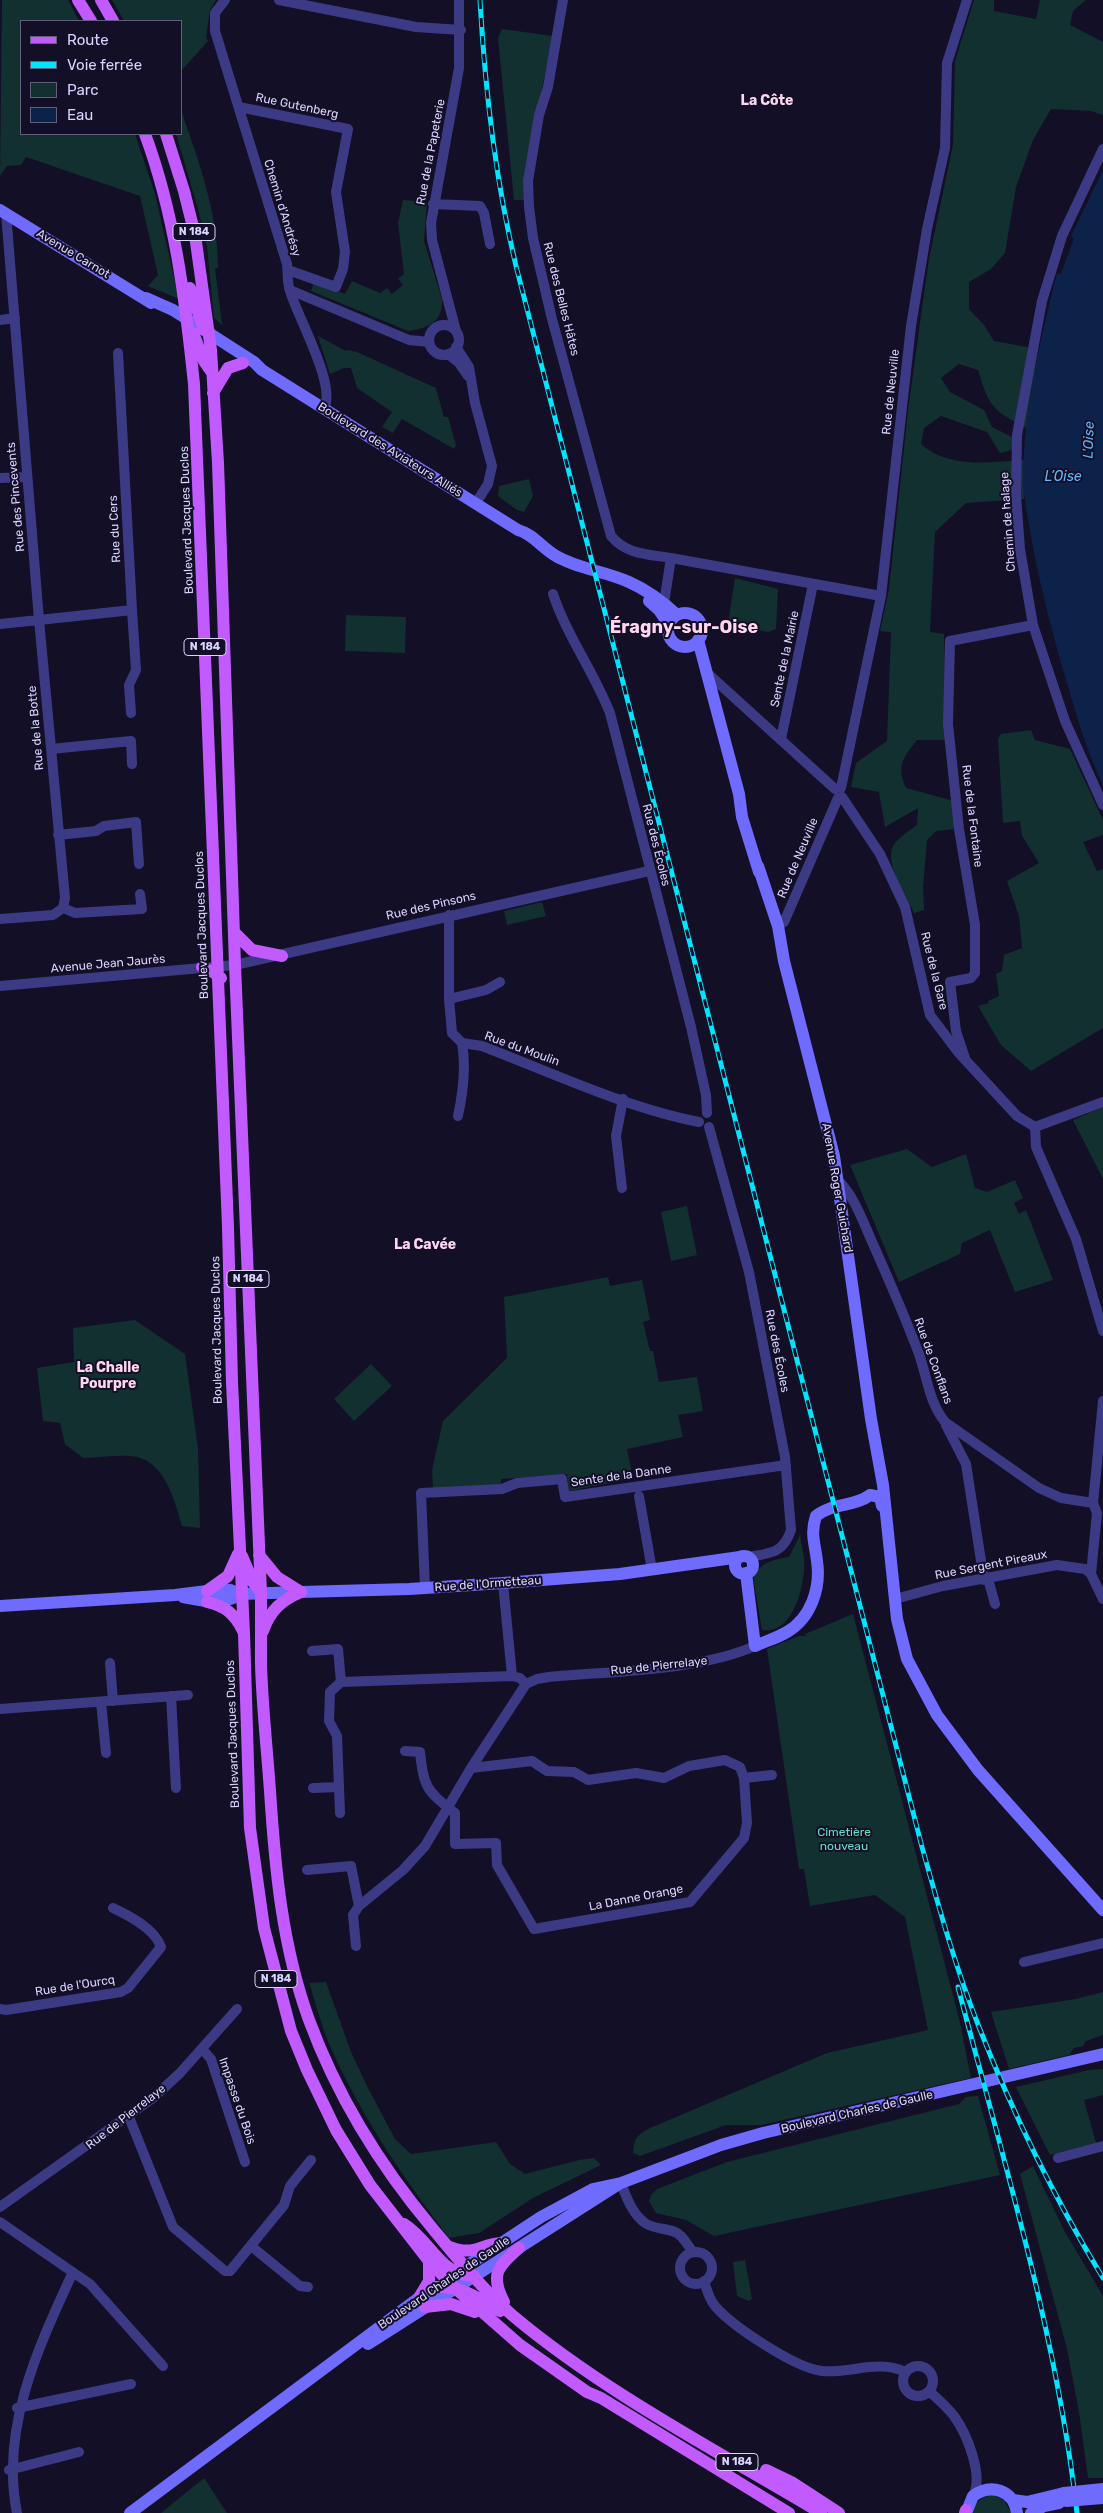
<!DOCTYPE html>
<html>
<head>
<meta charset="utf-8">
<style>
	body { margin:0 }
	#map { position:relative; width:1103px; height:2513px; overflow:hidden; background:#130f26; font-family:Rubik,sans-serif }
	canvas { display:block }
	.legend { position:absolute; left:20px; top:20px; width:162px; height:115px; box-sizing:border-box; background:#130f26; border:1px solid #625e7d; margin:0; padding:6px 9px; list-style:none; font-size:15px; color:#d9d4ff }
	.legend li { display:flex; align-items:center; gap:10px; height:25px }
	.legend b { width:25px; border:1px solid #625e7d }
</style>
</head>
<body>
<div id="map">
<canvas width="1103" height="2513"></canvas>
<ul class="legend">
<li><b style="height:6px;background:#c25bff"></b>Route</li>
<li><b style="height:6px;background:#00e5ff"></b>Voie ferrée</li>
<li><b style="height:14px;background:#12302f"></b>Parc</li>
<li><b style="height:14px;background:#0c2248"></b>Eau</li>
</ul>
</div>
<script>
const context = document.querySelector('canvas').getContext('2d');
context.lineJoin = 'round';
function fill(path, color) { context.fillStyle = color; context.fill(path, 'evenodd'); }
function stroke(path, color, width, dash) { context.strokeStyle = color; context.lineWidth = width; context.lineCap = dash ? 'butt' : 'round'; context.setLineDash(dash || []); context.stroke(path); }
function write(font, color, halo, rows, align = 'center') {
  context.font = font + ' Rubik,sans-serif'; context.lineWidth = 4; context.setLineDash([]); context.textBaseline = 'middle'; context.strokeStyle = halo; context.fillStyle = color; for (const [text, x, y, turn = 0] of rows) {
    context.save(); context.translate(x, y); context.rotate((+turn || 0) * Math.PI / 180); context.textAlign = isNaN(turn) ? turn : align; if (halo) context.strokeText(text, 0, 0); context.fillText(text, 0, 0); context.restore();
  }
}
fill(new Path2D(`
	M2 0H68L79 21H21V134H135L155 194 179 299 148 286 158 275 140 196 26 157 21 165 7 166 0 176Z
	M112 0H216L210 10 206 38 208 41 181 71V21H124Z
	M974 0H994V11L1036 19 1040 0H1086L1073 11 1070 25 1103 42V115L1091 111 1051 109 1033 140 1016 187 1005 253 991 269 969 282V309L984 325 994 341 1038 349 1027 428C993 411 989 407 978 370L959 364 941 378 950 392 984 410 992 427 1014 438 1012 450 1000 453 987 432 941 416 924 428 921 444C950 469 988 462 1024 460V499L966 503 935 532 930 632 944 634 946 740H917C903 758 896 766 906 788L954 801 956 829 936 831 927 840 923 886 924 910 914 913C907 896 881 860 895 843 901 836 910 830 917 825L918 808 885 827 879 792 851 787 856 763 887 741 891 632 880 631 889 589 908 411 923 301 929 259 953 145 955 61Z
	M502 29 553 36 525 169 524 200H514L498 38Z
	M181 110C199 162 218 213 218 268H215L222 325 214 318 207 247 198 209 176 134H181Z
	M403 200 427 202 424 241 442 299C443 322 429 328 408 331L311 291 314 282 345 294 352 281 380 293 387 288 392 294 403 285 398 279 404 274 398 223Z
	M318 336 346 351 348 350 357 352 436 388 444 417H448L456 445 454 449 402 419 393 433 382 427 392 412 357 388 351 368H344L330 374Z
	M529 479 533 496 524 512 517 510 498 496 499 486Z
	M735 578 778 589 776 629 768 632 728 623Z
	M346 615 406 617 405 653 345 651Z
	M1031 730 1035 740 1070 749 1103 820V835L1083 842 1097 871 1103 869V1028L1031 1071 1001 1045 978 1006 989 1003 988 1001 999 996 996 974 1002 971 1004 955 1022 948 1019 916 1007 881 1039 863 1022 836 1020 821 1003 823 998 739 1001 734Z
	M542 902 546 916 507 925 504 911Z
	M1103 1107V1179L1073 1120Z
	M907 1149 932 1167 966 1154 975 1188 987 1192 1015 1180 1023 1198 1014 1203 1019 1214 1026 1210 1053 1280 1015 1292 990 1230 962 1243 960 1254 899 1282 850 1165Z
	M687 1206 697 1255 671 1261 661 1212Z
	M608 1277 610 1286 642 1280 650 1320 643 1322 650 1351H653L659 1382 697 1377 703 1411 678 1415 683 1437 627 1449 633 1478 569 1491 567 1474 501 1479V1485L433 1489 432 1470 443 1421 507 1358 504 1297Z
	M135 1320 185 1354 198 1448 200 1528 182 1526C174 1500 165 1458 130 1456 115 1455 99 1458 83 1458L65 1444 60 1423 43 1421 37 1368 74 1362 73 1328Z
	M371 1364 392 1386 354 1421 334 1399Z
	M800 1535C801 1543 803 1551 804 1558 806 1583 794 1635 762 1630L753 1577C762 1562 772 1560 789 1557Z
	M853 1614 960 2022 971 2078 761 2125H726L640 2156 633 2153C634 2138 637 2135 650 2128L827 2053 928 2030 905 1917 875 1895 810 1906 804 1869H799L767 1649 799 1636H806L805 1634Z
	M326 1982 351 2052 367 2086 395 2139 411 2154 496 2142 510 2164 525 2174 579 2160 594 2158 601 2165 533 2198 479 2233 449 2238C405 2180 365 2122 334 2055 323 2033 317 2007 309 1983Z
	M1103 1992V2035L1086 2041 1083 2046 1074 2048 1069 2055 1009 2069 991 2012 1076 1999Z
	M1103 2069V2095L1084 2100 1096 2143 1050 2155 1016 2087 1089 2070Z
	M978 2096 1000 2175 714 2236 686 2220 656 2213 649 2201 651 2195 657 2189 727 2162 959 2104 966 2097Z
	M1033 2166 1065 2232 1103 2296V2478H1088L1079 2412 1067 2349 1020 2174Z
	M745 2260 752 2299 749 2301 737 2296 733 2262Z
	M204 2478 227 2513H161Z
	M993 2495 1004 2500 1011 2513H972C976 2501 981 2497 993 2495Z`), '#12302f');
fill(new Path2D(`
	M1103 170V785C1085 748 1075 709 1063 670 1050 624 1038 578 1030 530 1027 514 1024 499 1023 482 1023 411 1040 341 1057 273L1061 274 1074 238 1071 236Z`), '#0c2248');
stroke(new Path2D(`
	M225 0 215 13V31L287 264C288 273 287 283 290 291 297 316 337 386 324 408
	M279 0 416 27 461 30
	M563 0 548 87 539 115 528 181 529 207 533 238 552 319 611 536C627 555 648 554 671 558L881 596
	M239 107 348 129 336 192 345 252 343 269 336 287 288 270
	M1103 149 1062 236 1042 301 1017 435 1016 496 1020 549 1033 625 1065 721 1103 805
	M433 204 480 206 484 213 490 244
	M290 290 409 340 429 342
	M0 320 15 318
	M429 340a15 15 0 1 1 30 0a15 15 0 1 1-30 0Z
	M456 331 432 240 431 223 459 68V0
	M456 347 469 367 475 403 492 466 488 484 476 503
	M448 354 459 363 468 376
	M0 478 27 477
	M553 594C567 636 594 672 610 713L691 1027 706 1095 707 1113
	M664 603 671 558
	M0 624 39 620 6 213
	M705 671 835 789
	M131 713 129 685 136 670 132 610
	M781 739 813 584
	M51 749 131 741 132 764
	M841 788 881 596 911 326 927 229 945 148 947 63 967 0
	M842 797 880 854 905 907 930 1015 958 1052 1017 1116 1035 1127
	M58 835 96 831 104 826 136 822 139 864
	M63 908 65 898 39 620 132 610 118 353
	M63 908 75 913 142 909 140 894
	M449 915V999L452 1033 462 1043 482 1046C550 1072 629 1109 699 1122
	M0 919 53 915 63 908
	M778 925 784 922 838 798
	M0 986 235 965 649 871
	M449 999 486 990 500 982
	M965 1058 956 1031 950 982 971 978 975 973V925L959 829 948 724 950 641 1033 625
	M458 1116C463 1093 466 1066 462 1043
	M709 1127 749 1272 785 1457 791 1530C783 1554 770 1553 748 1557
	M1035 1127 1036 1147 1076 1239 1103 1331
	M1035 1127 1103 1102
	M838 1180C855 1197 863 1222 873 1244 889 1280 905 1317 919 1354 927 1377 929 1402 945 1422L1039 1488 1061 1498 1093 1503
	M622 1188 616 1136 623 1099
	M946 1425 966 1464 984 1580
	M639 1496 652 1570
	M1093 1503 1103 1401
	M1091 1574 1097 1513 1093 1503
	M988 1579 995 1604
	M503 1583 512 1676
	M425 1588 421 1493 502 1489 517 1483 562 1479 565 1497 786 1465
	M895 1599 943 1586 1057 1565 1085 1569 1091 1574 1103 1599
	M312 1651 338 1649 341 1682 330 1692 329 1721 337 1736 340 1813
	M110 1663 113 1701
	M341 1682 512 1676 520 1678 526 1684 537 1679 549 1677C612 1671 698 1671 755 1646
	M171 1696 176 1788
	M101 1702 106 1753
	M0 1709 188 1695
	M405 1751 420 1752C424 1788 426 1790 455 1813V1844L496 1843 497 1865 534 1929 690 1902 744 1838 747 1823 744 1778
	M471 1768 532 1761 547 1771 574 1772 588 1780 636 1773 664 1778 689 1766 725 1760 740 1767 744 1778 772 1775
	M313 1788 339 1787
	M307 1870 351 1866 359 1906 353 1915 356 1946
	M359 1906 403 1870 425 1846 471 1768 526 1684
	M1024 1962 1103 1943
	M0 2009 6 2010 121 1992 128 1988 161 1947C155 1929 130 1916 113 1908
	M202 2049 211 2059 245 2162
	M129 2117 173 2227 225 2271H230L284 2205 290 2186 311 2160
	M1058 2158 1103 2146
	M621 2183C626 2196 632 2214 645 2223 654 2229 665 2228 675 2232 683 2235 688 2246 693 2252
	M0 2207 153 2098 180 2073 237 2009
	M0 2222 90 2284 163 2366
	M251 2246 300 2286 308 2287
	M680 2268a16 16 0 1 1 32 0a16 16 0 1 1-32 0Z
	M704 2281C707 2290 709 2299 715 2306 732 2326 795 2368 822 2371 850 2374 878 2359 905 2372
	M903 2381a15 15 0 1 1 30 0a15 15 0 1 1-30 0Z
	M929 2391C938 2399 947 2407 954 2416 967 2434 984 2476 973 2496
	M17 2408 131 2384
	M9 2470 79 2452
	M17 2513C0 2429 38 2348 72 2274`), '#3d3a85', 10);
stroke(new Path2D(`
	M0 210 151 303
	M146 298 173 310 254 362 262 370 518 530C533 534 542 548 556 556 578 569 605 571 629 582 647 590 663 602 677 615
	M649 601 659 610 669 625
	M668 630a17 17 0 1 1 34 0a17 17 0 1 1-34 0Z
	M698 640 739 794 742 817 759 872
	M758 866 778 926 784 961 834 1156 871 1419 883 1485 897 1619 907 1659 937 1715 978 1770 1103 1910
	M735 1565a9 9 0 1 1 18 0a9 9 0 1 1-18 0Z
	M746 1573 755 1646C766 1641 777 1638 787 1632 811 1618 821 1588 817 1561 815 1543 810 1534 816 1516 831 1503 855 1507 870 1495L880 1497 882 1506
	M183 1597C204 1601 222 1606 241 1594
	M0 1606 175 1595 207 1591 230 1590 241 1594 301 1592 409 1589 503 1583 620 1574 740 1557
	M456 2273 541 2217 593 2189 621 2183 721 2145 763 2133 1103 2054
	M368 2344 619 2184
	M1013 2500 1027 2502 1064 2493
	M130 2513 428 2291
	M966 2513 973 2496C991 2483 1014 2490 1017 2513
	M1031 2513 1044 2506 1059 2503`), '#6f6bff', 12);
stroke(new Path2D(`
	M78 0 91 21
	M101 0 113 21
	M145 134C175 215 185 298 194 384L228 1227 232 1382 244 1633 250 1828 264 1928 291 2031 307 2070 336 2130 370 2185 429 2261 455 2288 520 2345 587 2392 601 2398 789 2513
	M166 134 184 191 195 235 211 350 218 463 235 965 261 1593C261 1616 261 1639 261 1663 262 1705 267 1748 270 1791 275 1868 282 1946 309 2020 337 2096 381 2167 433 2229 458 2259 483 2290 512 2315 602 2391 719 2452 821 2513
	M190 288 204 330
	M193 333 204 361 211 371
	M213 393 228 368 243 363
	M234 932 252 950 282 956
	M202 967 213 972 221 978
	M259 1555 277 1577 301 1592
	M242 1556 253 1582 260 1591
	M207 1591 228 1576 238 1554
	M207 1602C225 1606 235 1614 243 1631
	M263 1631C270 1610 282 1600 301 1592
	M404 2224C431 2241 440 2276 474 2276
	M447 2246C476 2257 476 2245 502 2243
	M433 2287C465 2286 475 2297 500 2311
	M420 2296 429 2281V2261
	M504 2302C490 2275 497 2267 519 2248
	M425 2307 451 2304 475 2312
	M766 2470 793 2483 839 2513
	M965 2513 966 2510`), '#c25bff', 12);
const rail = new Path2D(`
	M480 0C485 90 495 178 516 266L922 1847C939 1908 956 1969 979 2027 1013 2114 1055 2199 1103 2278
	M958 1987C1003 2160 1057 2334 1077 2513`);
stroke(rail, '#00e5ff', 5);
stroke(rail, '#130f26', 3, [9]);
stroke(new Path2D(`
	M1064 2493 1103 2489
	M1066 2501 1103 2498`), '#6f6bff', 12);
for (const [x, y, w] of [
	[194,232,42],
	[205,647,42],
	[248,1279,42],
	[276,1979,42],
	[737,2462,42]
]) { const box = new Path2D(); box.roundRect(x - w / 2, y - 8.5, w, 17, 4); context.fillStyle = '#130f26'; context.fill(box); stroke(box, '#d9d4ff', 1); }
write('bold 11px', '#d9d4ff', null, [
	["N 184",194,232],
	["N 184",205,647],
	["N 184",248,1279],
	["N 184",276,1979],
	["N 184",737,2462]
]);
write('12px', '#d9d4ff', '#130f26', [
	["Rue Gutenberg",297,106,12],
	["Rue de la Papeterie",431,152,-79],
	["Chemin d'Andrésy",282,208,73],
	["Avenue Carnot",73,254,31],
	["Rue des Belles Hâtes",561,299,76],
	["Rue de Neuville",891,392,-84],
	["Boulevard des Aviateurs Alliés",390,450,32],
	["Rue des Pincevents",16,497,-95],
	["Boulevard Jacques Duclos",187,520,-92],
	["Chemin de halage",1008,522,-94],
	["Rue du Cers",115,529,-93],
	["Sente de la Mairie",785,659,-78],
	["Rue de la Botte",36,728,-95],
	["Rue de la Fontaine",972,816,83],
	["Rue des Écoles",656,845,76],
	["Rue de Neuville",798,858,-67],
	["Rue des Pinsons",431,906,-13],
	["Boulevard Jacques Duclos",202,925,-92],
	["Avenue Jean Jaurès",108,964,-5],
	["Rue de la Gare",934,971,76],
	["Rue du Moulin",522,1049,20],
	["Avenue Roger Guichard",837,1188,80],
	["Boulevard Jacques Duclos",217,1330,-91],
	["Rue des Écoles",777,1351,79],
	["Rue de Conflans",933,1361,70],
	["Sente de la Danne",621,1476,-8],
	["Rue Sergent Pireaux",991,1565,-11],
	["Rue de l'Ormetteau",488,1584,-4],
	["Rue de Pierrelaye",659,1666,-6],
	["Boulevard Jacques Duclos",233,1734,-92],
	["La Danne Orange",636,1898,-11],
	["Rue de l'Ourcq",75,1986,-9],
	["Impasse du Bois",237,2101,71],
	["Boulevard Charles de Gaulle",857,2112,-13],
	["Rue de Pierrelaye",126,2117,-38],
	["Boulevard Charles de Gaulle",444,2283,-34]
]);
write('12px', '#5fe0c0', '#130f26', [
	["Cimetière",844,1833],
	["nouveau",844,1847]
]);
write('bold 14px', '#ffd6f0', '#130f26', [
	["La Côte",767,101],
	["La Cavée",425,1245],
	["La Challe",108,1368],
	["Pourpre",108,1384]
]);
write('italic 14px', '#62b6ff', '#130f26', [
	["L'Oise",1089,440,-88],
	["L’Oise",1063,477]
]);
write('bold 18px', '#ffd6f0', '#130f26', [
	["Éragny-sur-Oise",684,628]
]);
</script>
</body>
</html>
